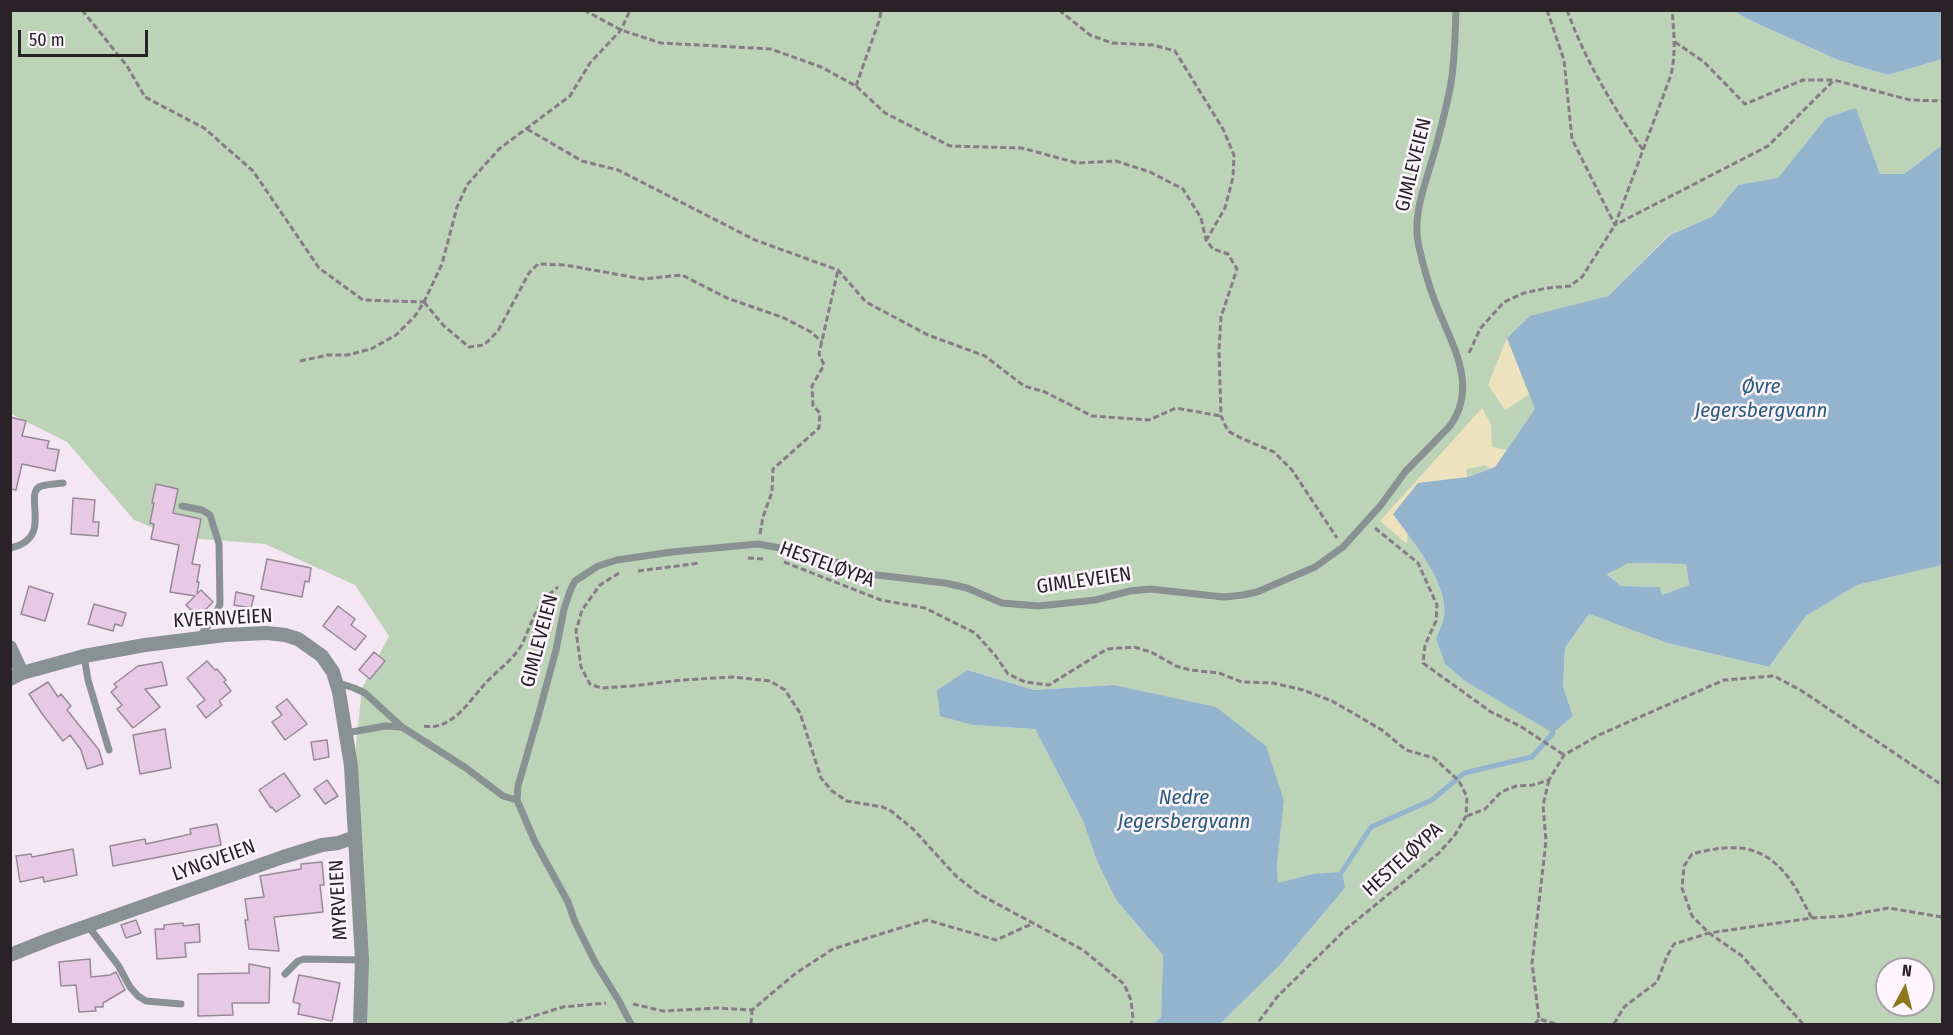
<!DOCTYPE html>
<html>
<head>
<meta charset="utf-8">
<style>
	body { margin:0 }
	#map { position:relative; width:1953px; height:1035px; overflow:hidden; background:#f5e6f4; font-family:"Fira Sans Condensed",sans-serif }
	canvas { display:block }
	.frame { position:absolute; inset:0; border:12px solid #292328; pointer-events:none }
	.north { position:absolute; left:1875px; top:957px; width:60px; height:60px; box-sizing:border-box; background:#fef5fe; border:2px solid #a9a1a8; border-radius:50%; rotate:7deg; font-size:16px; font-weight:700; line-height:24px; text-align:center; color:#292328 }
	.north::after { content:''; display:block; margin:auto; width:21px; height:27px; background:#8f771c; clip-path:polygon(50% 0,100% 100%,50% 72%,0 100%) }
	.scale { position:absolute; left:18px; top:30px; width:130px; height:27px; box-sizing:border-box; border:3px solid #292328; border-top:0; padding-left:8px; font-size:18px; line-height:21px; white-space:nowrap; color:#292328; -webkit-text-stroke:4px #fef5fe; paint-order:stroke }
</style>
</head>
<body>
<div id="map">
<canvas width="1953" height="1035"></canvas>
<div class="frame"></div>
<div class="north">N</div>
<div class="scale">50 m</div>
</div>
<script>
const context = document.querySelector('canvas').getContext('2d');
context.lineJoin = 'round';
function fill(path, color) { context.fillStyle = color; context.fill(path, 'evenodd'); }
function stroke(path, color, width, dash) { context.strokeStyle = color; context.lineWidth = width; context.lineCap = dash ? 'butt' : 'round'; context.setLineDash(dash || []); context.stroke(path); }
function write(font, color, halo, rows, align = 'center') {
  context.font = font + ' "Fira Sans Condensed",sans-serif'; context.lineWidth = 5; context.setLineDash([]); context.textBaseline = 'middle'; context.strokeStyle = halo; context.fillStyle = color; for (const [text, x, y, turn = 0] of rows) {
    context.save(); context.translate(x, y); context.rotate((+turn || 0) * Math.PI / 180); context.textAlign = isNaN(turn) ? turn : align; if (halo) context.strokeText(text, 0, 0); context.fillText(text, 0, 0); context.restore();
  }
}
fill(new Path2D(`
	M1735 10 1745 18 1838 60 1888 75 1942 59V145L1904 174H1880L1856 109 1826 118 1778 179 1738 185 1713 216 1669 235 1608 296 1530 317 1507 338 1536 409 1495 467 1468 477 1418 483 1394 514C1412 541 1449 583 1444 617 1443 624 1438 632 1436 639L1445 664 1465 681 1553 732 1573 716 1563 687 1565 648 1589 614 1667 643 1769 667 1806 616 1857 585 1942 565V1024H1220L1280 965 1345 888 1313 874 1278 884 1277 862 1113 685 1034 690 969 670 973 725 1035 729 1083 821 1097 861 1116 900 1163 955 1161 1017 1153 1024H363L352 784 362 688 389 636 355 585 265 544 177 537 134 520 67 442 11 414 10 11ZM1887 969H1923V1005H1887Z
	M1629 563 1686 564 1689 585 1662 595 1660 587 1621 586 1607 573Z`), '#bdd3b8');
fill(new Path2D(`
	M1507 338 1530 394 1505 410 1488 385Z
	M1482 408 1491 424 1492 447 1518 452 1505 478 1485 465 1466 469 1468 483 1409 507 1407 544 1380 521Z`), '#ece2bd');
fill(new Path2D(`
	M1735 11H1942V59L1888 75 1838 60 1745 18Z
	M1856 108 1880 174H1904L1942 145V565L1857 585 1806 616 1769 667 1667 643 1589 614 1565 648 1563 687 1573 716 1553 733 1465 681 1445 664 1436 639C1438 632 1443 624 1444 617 1449 583 1412 541 1393 514L1418 483 1468 477 1495 467 1535 409 1507 338 1530 316 1608 296 1670 235 1713 216 1738 185 1778 178 1826 118ZM1629 563 1686 564 1689 585 1662 595 1660 587 1621 586 1607 574Z
	M968 670 1034 690 1113 685 1216 707 1266 746 1284 801 1277 862 1278 883 1313 874 1342 872 1345 888 1280 965 1220 1024H1153L1161 1017 1163 955 1116 900 1097 861 1083 821 1035 729 973 725 940 716 937 690Z`), '#94b4ce');
stroke(new Path2D(`
	M1342 872 1371 827 1432 800 1464 773 1532 757 1553 733`), '#94b4ce', 5);
const building = new Path2D(`
	M10 417 26 421 22 436 49 441 47 448 59 450 55 471 22 464 16 490 10 489Z
	M156 484 178 489 173 513 201 519 192 564 200 565 197 582H199L197 594 201 590 213 602 198 617 186 605 195 596 170 592 179 545 151 539 154 524 150 523 154 503H152Z
	M73 498 95 500 93 522H99L98 536 71 534Z
	M267 559 311 568 309 582 305 581 302 597 261 589Z
	M29 586 53 594 45 621 21 614Z
	M236 592 254 596 251 608 234 605Z
	M94 604 126 613 122 626 115 624 113 631 88 624Z
	M338 606 355 619 351 625 366 636 355 650 323 626Z
	M374 652 385 661 370 679 359 670Z
	M207 661 215 670 217 669 226 680 224 682 231 691 219 701 222 705 206 718 197 706 205 700 187 678Z
	M162 662 167 685 145 689 160 707 133 728 117 709 122 705 111 692 117 687 114 684 138 666Z
	M48 682 58 697 61 694 71 706 67 710 99 750 103 764 87 769 81 750 70 735 63 741 43 715 29 694Z
	M287 699 307 724 285 740 272 722 282 715 276 707Z
	M165 729 171 768 140 774 133 735Z
	M327 740 329 757 314 760 311 742Z
	M284 773 300 796 276 812 272 807 271 808 259 790Z
	M327 780 338 796 325 804 314 789Z
	M217 824 221 845 113 866 110 846 145 839 146 844 191 834 190 829Z
	M73 849 77 875 44 882 43 877 20 882 16 856 31 854 32 857Z
	M322 862 324 885H320L323 912 274 917 279 951 249 949 245 920H248L245 899 264 897 260 876 301 869V864Z
	M136 920 141 933 126 938 121 925Z
	M183 923V926L199 924 200 942 185 943 186 957 157 959 155 929H164V925Z
	M90 959 91 977 110 975 116 972 125 990 103 1003V1007H95L96 1011 79 1012 76 985 61 986 59 962Z
	M249 964 270 968 269 1003H232L233 1015 198 1016V974L249 973Z
	M299 975 340 983 332 1021 298 1014 300 1004 293 1002Z`);
fill(building, '#e7c9e6');
stroke(building, '#978a97', 1.5);
stroke(new Path2D(`
	M82 10 127 66 145 97 204 128 253 171 319 268 363 300 424 302
	M584 10 621 30 661 43 771 49 821 67 856 86 885 113 950 146 1022 148 1077 163 1116 161 1150 172 1183 189 1201 218 1206 240 1213 249 1228 254 1237 269 1221 317 1219 350 1221 416 1228 431 1241 438 1274 452 1292 470 1337 538
	M1059 10 1090 35 1112 43 1153 45 1175 51 1223 129 1234 155 1233 177 1225 208 1207 239
	M1547 10 1564 60 1572 139 1615 225 1768 146 1834 80
	M1567 10C1585 60 1613 107 1643 150
	M1675 42 1704 62 1745 104 1803 80H1834L1910 100 1942 101
	M856 86 880 18 881 10
	M527 129 582 161 618 170 755 240 838 270 866 302 928 335 985 356 1024 386 1045 392 1092 416 1149 420 1176 408 1221 416
	M424 302 443 325 469 347 484 345 498 331 529 273 538 264 565 265 643 279 682 275 727 298 784 318 811 332 822 342
	M1469 353 1480 329 1504 302 1524 293 1547 288 1570 286 1582 277 1615 225 1671 75C1676 53 1674 33 1672 10
	M300 361 328 355H347L371 349 396 335 415 316 424 302 442 264 457 207 467 185 499 149 570 96 590 63 621 30 630 10
	M1375 528 1418 563 1437 605 1436 621 1425 645 1423 663 1491 712 1520 726 1564 755
	M760 534 763 517 772 492 773 469 819 428 820 413 813 406 812 386 824 365 819 354 838 270
	M748 558 765 559
	M784 562 881 600 925 608 975 633 995 655 1008 674 1025 682 1049 685 1107 649 1134 647 1151 652 1176 666 1190 670 1219 673 1242 682 1273 683 1303 690 1332 701 1382 730 1406 750 1434 758 1459 781 1467 797 1466 816 1455 835 1439 853 1346 929 1277 997 1257 1024
	M638 571 700 563
	M619 573 600 585 582 610 576 631 581 667 590 684 601 688 632 686 682 680 733 677 770 681 785 690 800 713 821 778 832 791 847 801 883 807 891 811 913 829 956 876 979 894 1083 950 1124 984 1131 1000 1133 1018 1131 1024
	M424 726C451 731 468 703 483 686 495 672 511 662 521 646 529 631 533 613 544 600 548 595 553 591 558 587
	M1549 780 1543 805 1546 841 1532 963 1539 1019 1556 1024
	M1467 816 1485 809 1501 792 1516 786 1533 785 1549 780 1564 755 1599 735 1724 680 1774 676 1802 691 1942 785
	M633 1004 663 1011 717 1008 752 1010 796 973 833 949 887 932 927 920 996 940 1034 923
	M508 1024 563 1007 606 1003
	M751 1024 752 1010
	M1535 1024 1539 1019
	M1614 1024 1624 1007 1657 982 1667 956 1674 944 1709 933 1812 918 1845 916 1888 908 1942 917
	M1803 1024 1742 956 1709 933 1692 916 1682 888 1684 866 1692 854C1731 844 1761 842 1788 877 1798 889 1804 905 1812 918`), '#867c85', 3, [6, 3]);
stroke(new Path2D(`
	M182 506 202 510 210 515 219 544 220 604 214 618 200 636
	M10 548C54 539 24 497 39 487 45 484 56 484 63 483
	M84 656 88 680 109 750
	M336 682 354 688 365 693 402 727 466 768 503 796 517 800
	M346 733 385 726 402 727
	M88 926 118 965 130 987 138 996 146 1001 181 1004
	M285 974 298 961 304 959 362 960
	M631 1024 619 1001 595 962 575 922 568 902 535 842 517 800 518 786 539 713 556 650 564 609 570 591 575 581 598 566 617 560 672 552 758 544 819 555 857 571 877 575 945 583 967 588 1002 603 1038 606 1058 604 1095 600 1130 591 1150 589 1224 597 1243 595 1257 592 1315 567 1343 547 1381 505 1405 472 1449 427C1480 387 1451 343 1436 304 1429 286 1423 265 1419 247 1411 215 1427 180 1435 150 1441 128 1447 105 1451 83 1455 59 1455 35 1456 10`), '#899292', 7);
stroke(new Path2D(`
	M10 647 22 673
	M10 679 22 673 84 656 145 645 225 635 267 633 285 635 298 639 322 656 333 672 339 692 351 766 362 960 360 1024
	M10 955 50 939 283 857 322 845 338 843 355 837`), '#899292', 14);
write('20px', '#292328', '#fef5fe', [
	["GIMLEVEIEN",1414,165,-76],
	["HESTELØYPA",827,565,20],
	["GIMLEVEIEN",1084,581,-8],
	["KVERNVEIEN",223,619,-3],
	["GIMLEVEIEN",540,641,-75],
	["HESTELØYPA",1403,860,-42],
	["LYNGVEIEN",214,861,-20],
	["MYRVEIEN",339,900,-93]
]);
write('italic 21px', '#275b7f', '#fef5fe', [
	["Øvre",1761,387],
	["Jegersbergvann",1761,411],
	["Nedre",1184,798],
	["Jegersbergvann",1184,822]
]);
</script>
</body>
</html>
